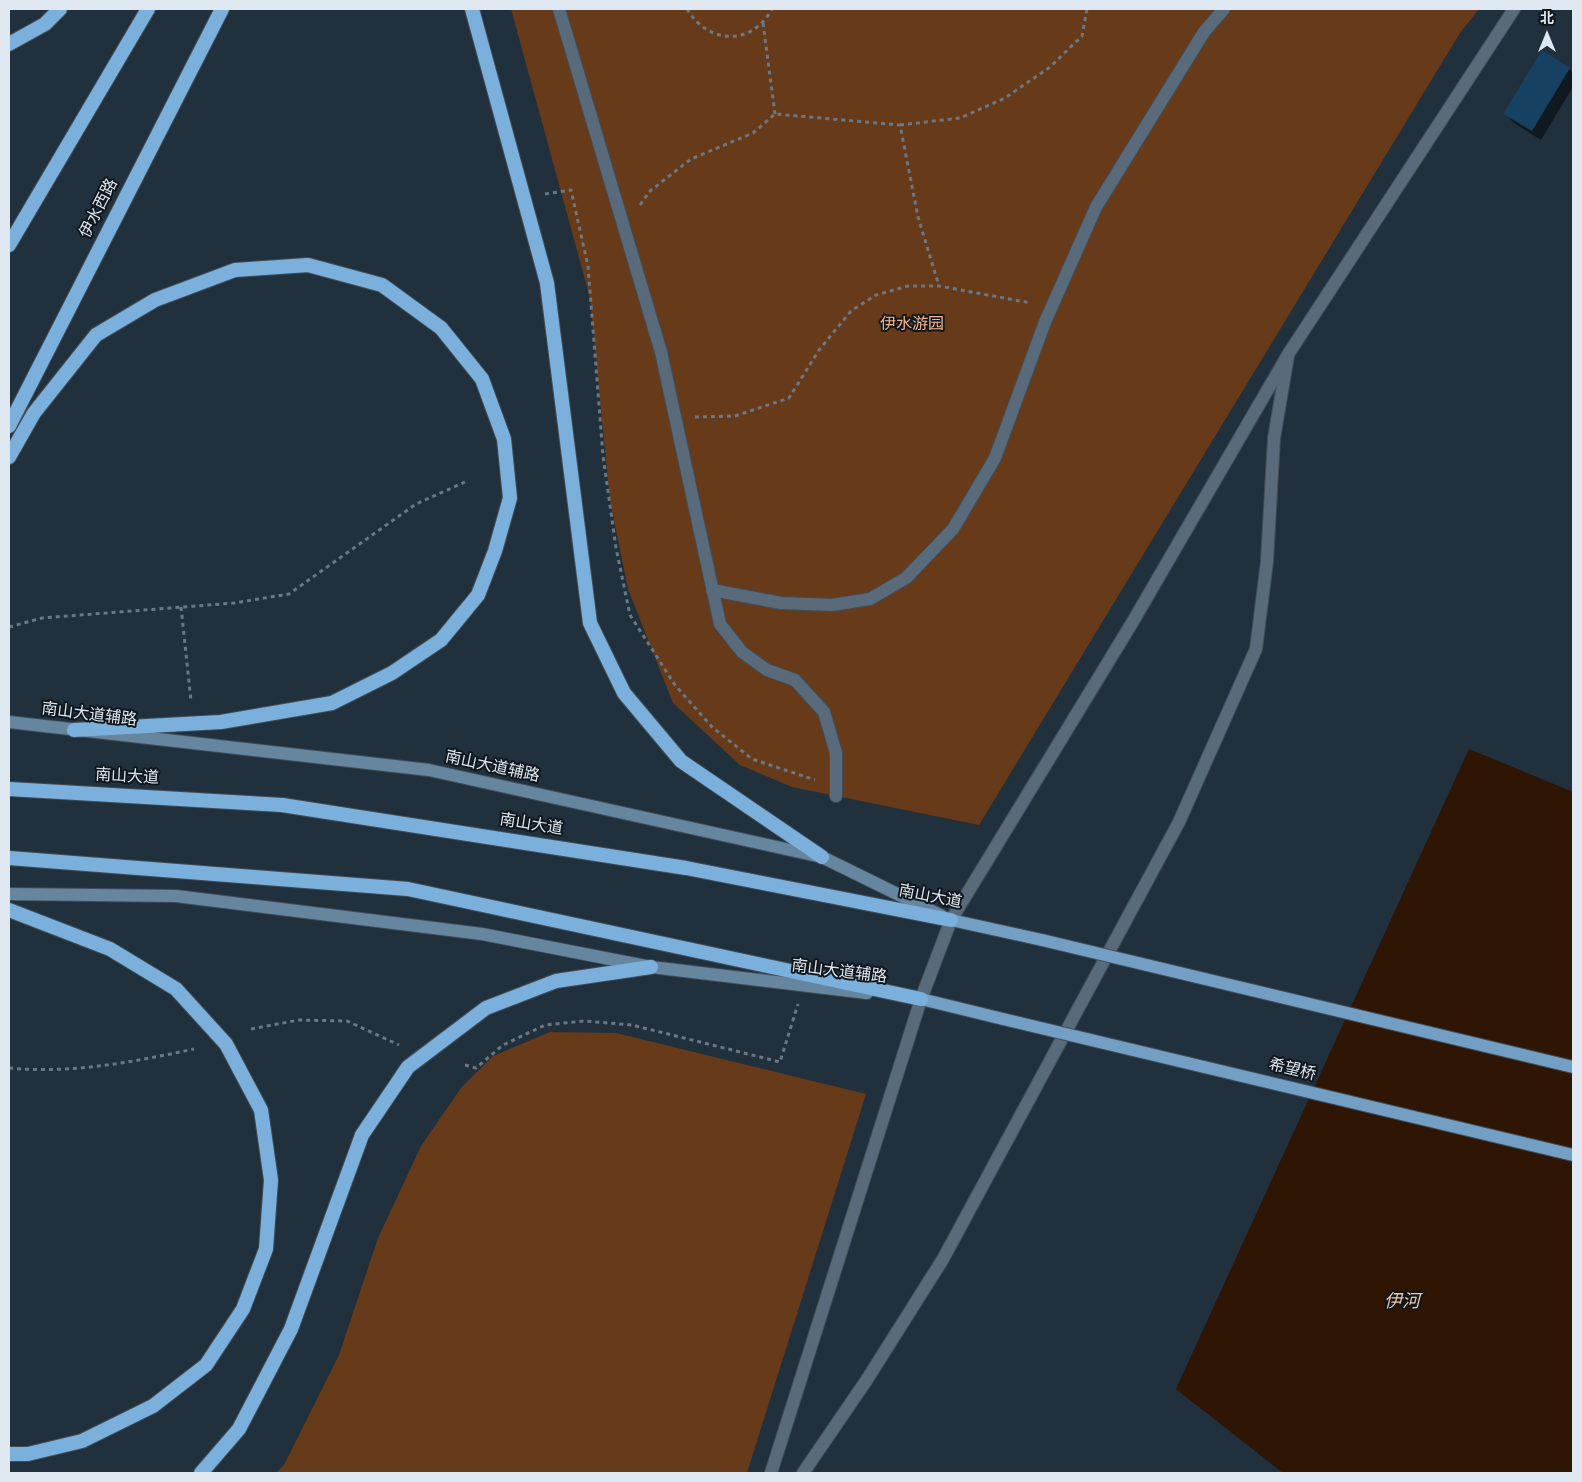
<!DOCTYPE html>
<html>
<head>
<meta charset="utf-8">
<style>
	body { margin:0 }
	#map { position:relative; width:1582px; height:1482px; overflow:hidden; background:#20303d; font-family:Overpass,"Noto Sans SC",sans-serif }
	canvas { display:block }
	.frame { position:absolute; inset:0; border:10px solid #dfe8f1; pointer-events:none }
	.north { position:absolute; left:1522px; top:10px; width:50px; height:50px; -webkit-text-stroke:4px #10171d; paint-order:stroke; rotate:0deg; font-size:14px; font-weight:700; line-height:20px; text-align:center; color:#dfe8f1 }
	.north::after { content:''; display:block; margin:auto; width:18px; height:22px; background:#dfe8f1; clip-path:polygon(50% 0,100% 100%,50% 72%,0 100%) }
</style>
</head>
<body>
<div id="map">
<canvas width="1582" height="1482"></canvas>
<div class="frame"></div>
<div class="north">北</div>
</div>
<script>
const context = document.querySelector('canvas').getContext('2d');
context.lineJoin = 'round';
function fill(path, color) { context.fillStyle = color; context.fill(path, 'evenodd'); }
function stroke(path, color, width, dash) { context.strokeStyle = color; context.lineWidth = width; context.lineCap = dash ? 'butt' : 'round'; context.setLineDash(dash || []); context.stroke(path); }
function write(font, color, halo, rows, align = 'center') {
  context.font = font + ' Overpass,"Noto Sans SC",sans-serif'; context.lineWidth = 4; context.setLineDash([]); context.textBaseline = 'middle'; context.strokeStyle = halo; context.fillStyle = color; for (const [text, x, y, turn = 0] of rows) {
    context.save(); context.translate(x, y); context.rotate((+turn || 0) * Math.PI / 180); context.textAlign = isNaN(turn) ? turn : align; if (halo) context.strokeText(text, 0, 0); context.fillText(text, 0, 0); context.restore();
  }
}
fill(new Path2D(`
	M511 9H1479L1460 33 979 825 792 787 740 765 673 703 628 589 610 501 590 298Z
	M550 1032 616 1033 866 1094 747 1473H276L284 1465 339 1355 378 1238 421 1146 461 1088 493 1056Z`), '#673a1a');
fill(new Path2D(`
	M1469 749 1573 792V1473H1283L1176 1389Z`), '#2e1504');
fill(new Path2D(`
	M1569 69 1573 73V87L1541 140 1514 123 1505 114Z`), '#0007');
fill(new Path2D(`
	M1542 50 1570 68 1532 131 1503 114Z`), '#164162');
const pedestrian = new Path2D(`
	M559 9 661 352 720 624 742 652 767 670 795 680 824 712 836 753V796
	M712 590 781 603 832 605 870 599 906 578 953 529 995 458 1045 322 1096 207 1204 32 1224 9`);
const minor = new Path2D(`
	M803 1473 866 1381 943 1259 1179 822 1256 649 1267 561 1274 438 1288 356`);
const tertiary = new Path2D(`
	M771 1473 921 999 951 920 1132 623 1289 353 1514 9`);
const secondary = new Path2D(`
	M9 722 429 770 822 857 942 916
	M9 894 176 896 482 934 651 967 867 993`);
const primary = new Path2D(`
	M951 920 1042 940
	M921 999 1003 1019`);
const trunk = new Path2D(`
	M472 9 547 283 590 623 624 693 681 761 822 857
	M9 44 45 24 60 9
	M9 245 148 9
	M9 426 222 9
	M9 457 34 413 96 335 155 300 235 270 308 265 382 285 441 328 482 379 504 439 510 498 495 551 478 595 441 640 392 673 332 703 221 722 74 730
	M9 789 282 805 686 868 951 920
	M9 858 408 889 921 999
	M9 910 110 949 176 989 226 1044 261 1110 271 1180 266 1249 243 1309 206 1365 153 1406 82 1441 28 1454H9
	M201 1473 239 1429 291 1329 362 1135 408 1067 486 1008 556 981 651 967`);
stroke(pedestrian, '#414e59', 14);
stroke(minor, '#414e59', 14);
stroke(tertiary, '#414e59', 14);
stroke(secondary, '#414e59', 14);
stroke(primary, '#414e59', 14);
stroke(trunk, '#414e59', 16);
stroke(new Path2D(`
	M687 9C708 44 751 47 772 9
	M763 23 775 114
	M900 125 960 118 1005 98 1050 67 1082 36 1087 9
	M545 194 571 190 588 266 603 456 616 548 630 615 675 685 712 727 752 759 815 780
	M640 205 650 191 691 159 753 133 775 114 900 125 918 217 939 286
	M695 417 735 416 789 398 819 350 851 311 876 295 908 286H939L1031 303
	M181 607 191 701
	M9 627 42 618 234 603 289 594 416 504 465 482
	M251 1029 299 1020 347 1021 399 1045
	M465 1065 476 1068 503 1045 545 1025 584 1021 632 1025 780 1062 798 1004
	M9 1068C72 1074 133 1062 194 1049`), '#6b7884', 3, [4, 4]);
stroke(pedestrian, '#596b7a', 12);
stroke(minor, '#596b7a', 12);
stroke(tertiary, '#596b7a', 12);
stroke(secondary, '#66859f', 12);
stroke(primary, '#739fc4', 12);
stroke(trunk, '#7cb0dc', 14);
const primaryBridge = new Path2D(`
	M1042 940 1573 1067
	M1003 1019 1573 1155`);
stroke(primaryBridge, '#414e59', 14, []);
stroke(primaryBridge, '#739fc4', 12);
write('16px', '#dfe8f1', '#10171d', [
	["伊水西路",100,209,-63],
	["南山大道辅路",89,716,7],
	["南山大道辅路",492,768,12],
	["南山大道",127,778,3],
	["南山大道",531,826,9],
	["南山大道",930,898,11],
	["南山大道辅路",839,973,7],
	["希望桥",1292,1071,13]
]);
write('16px', '#f5b58d', '#10171d', [
	["伊水游园",912,326]
]);
write('italic 18px', '#f0c5aa', '#10171d', [
	["伊河",1402,1303]
]);
</script>
</body>
</html>
